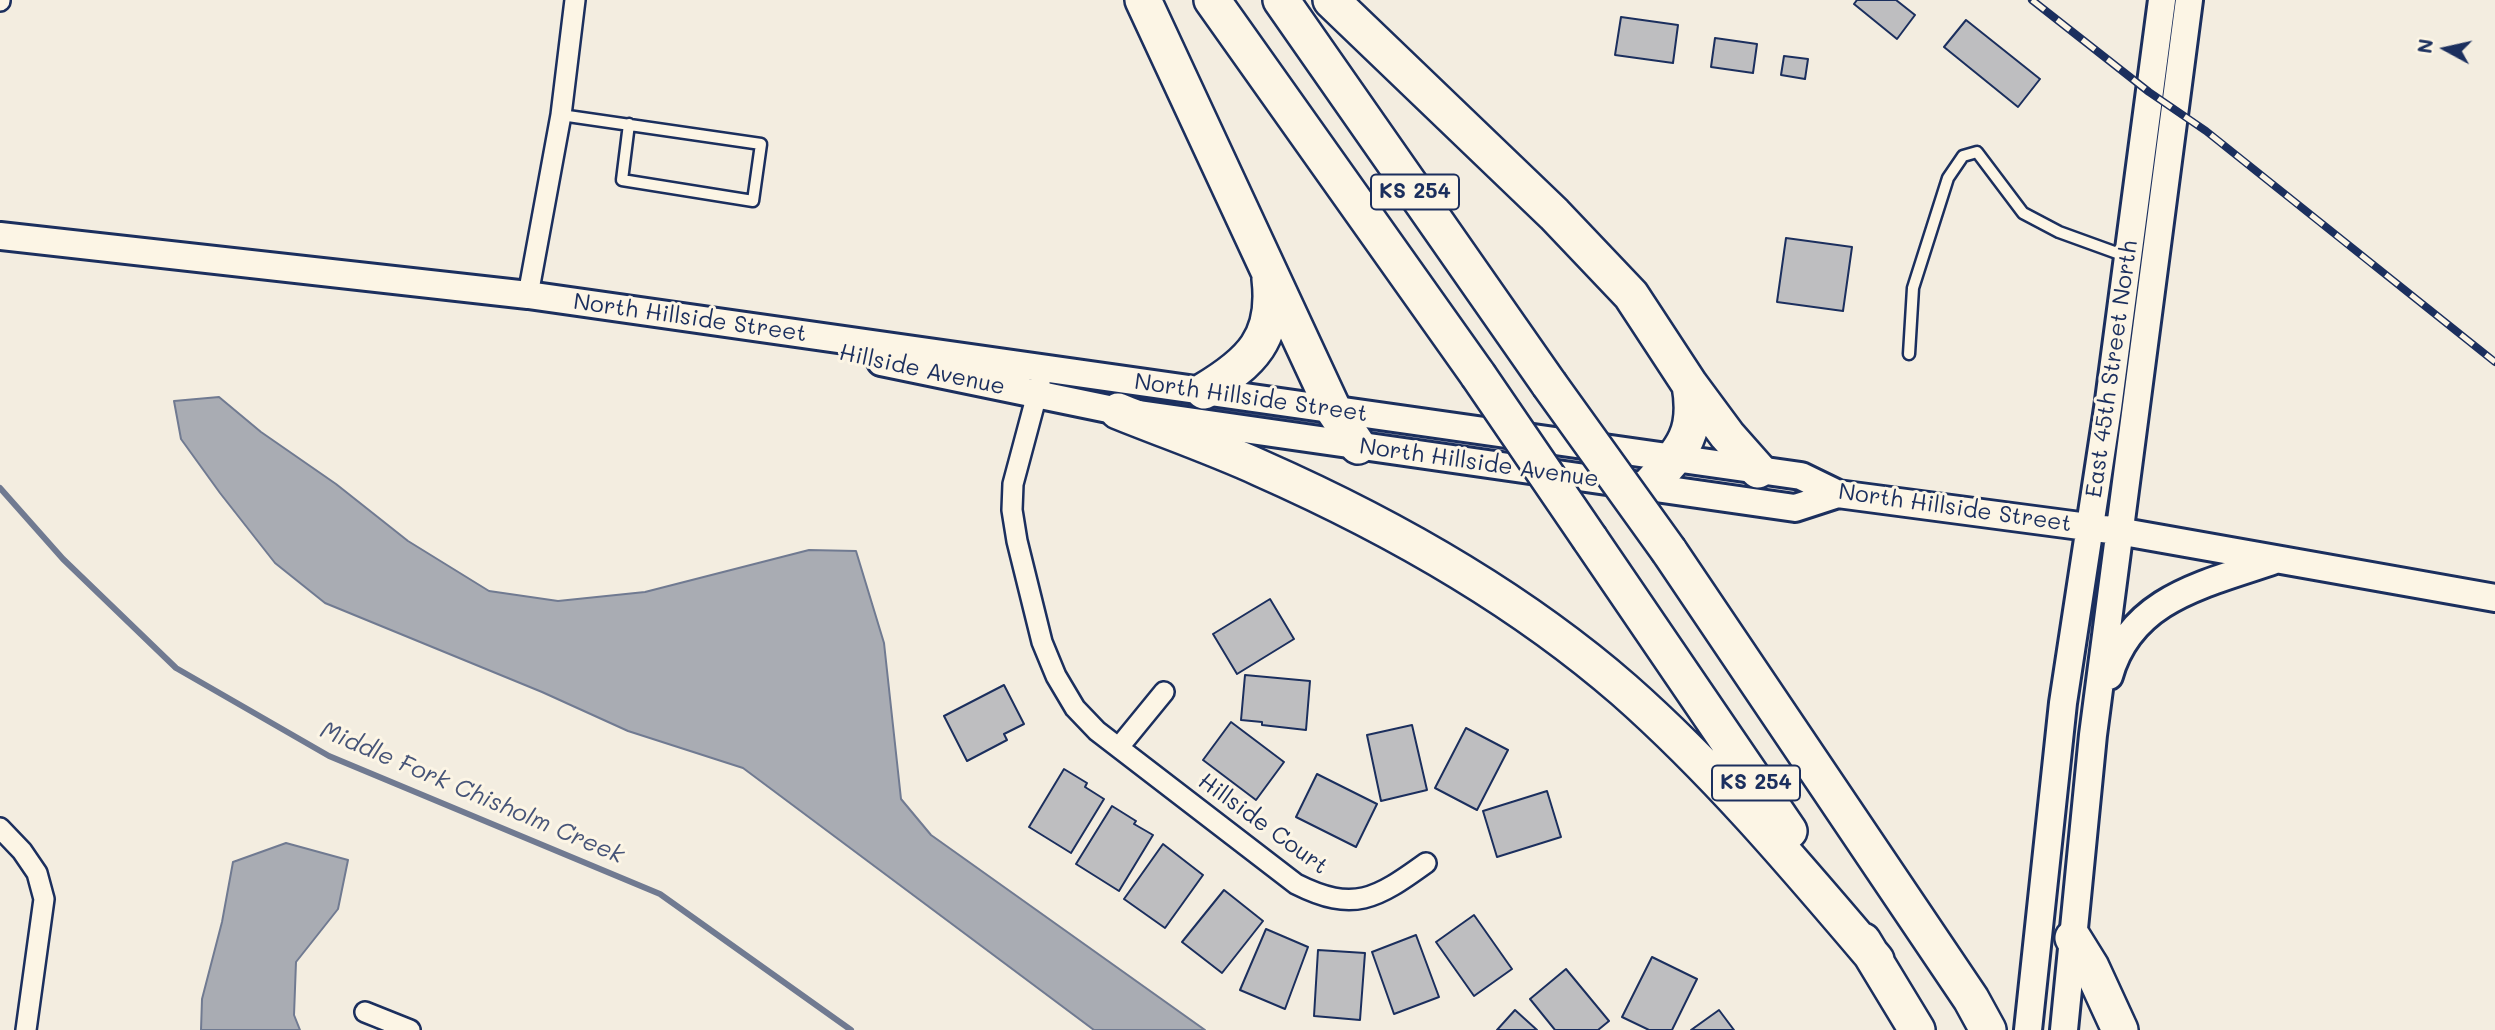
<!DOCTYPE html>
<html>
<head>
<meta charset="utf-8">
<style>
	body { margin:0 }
	#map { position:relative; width:2495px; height:1030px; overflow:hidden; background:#f3ede0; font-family:Mali,sans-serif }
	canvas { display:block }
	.north { position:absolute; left:2411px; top:14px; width:70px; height:70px; -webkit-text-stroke:5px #fcf5e5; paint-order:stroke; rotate:278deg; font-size:19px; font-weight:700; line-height:28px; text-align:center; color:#1b2f5e }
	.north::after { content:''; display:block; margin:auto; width:24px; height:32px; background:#1b2f5e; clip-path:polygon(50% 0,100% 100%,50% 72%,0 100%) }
</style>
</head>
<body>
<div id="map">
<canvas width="2495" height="1030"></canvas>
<div class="north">N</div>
</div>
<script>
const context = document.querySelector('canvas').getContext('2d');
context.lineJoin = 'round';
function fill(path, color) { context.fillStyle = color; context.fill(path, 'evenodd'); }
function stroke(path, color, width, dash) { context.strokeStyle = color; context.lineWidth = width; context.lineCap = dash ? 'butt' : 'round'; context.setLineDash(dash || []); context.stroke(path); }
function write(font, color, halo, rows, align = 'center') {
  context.font = font + ' Mali,sans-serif'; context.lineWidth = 6; context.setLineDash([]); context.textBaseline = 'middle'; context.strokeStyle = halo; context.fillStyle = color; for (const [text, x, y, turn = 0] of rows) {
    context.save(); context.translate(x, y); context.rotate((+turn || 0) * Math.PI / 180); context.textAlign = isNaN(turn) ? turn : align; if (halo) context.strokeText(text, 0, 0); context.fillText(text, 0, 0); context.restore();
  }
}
const water = new Path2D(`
	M219 397 261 432 336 484 408 541 489 591 558 601 645 592 809 550 856 551 884 643 901 799 931 835 1205 1030H1094L743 768 628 731 542 692 325 603 275 563 220 493 181 439 174 401Z
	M286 843 348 860 338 909 296 962 294 1015 300 1030H201L202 999 222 922 233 862Z`);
fill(water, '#a9acb3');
stroke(water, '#707a91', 2);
stroke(new Path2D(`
	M0 488 63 559 176 668 329 756 660 894 851 1030`), '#707a91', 6);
const building = new Path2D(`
	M1857 0H1896L1915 15 1897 39 1854 4Z
	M1621 17 1678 25 1673 63 1615 55Z
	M1966 20 2040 79 2018 107 1944 47Z
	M1715 38 1757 44 1753 73 1711 67Z
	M1784 56 1808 59 1805 79 1781 75Z
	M1786 238 1852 247 1843 311 1777 302Z
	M1270 599 1294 639 1237 674 1213 634Z
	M1245 675 1310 681 1306 730 1262 725V722L1241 720Z
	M1004 685 1024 724 1004 734 1007 740 967 761 944 716Z
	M1231 722 1284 762 1256 800 1203 760Z
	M1412 725 1427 790 1381 801 1367 735Z
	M1466 728 1508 750 1477 810 1435 788Z
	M1064 769 1087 783 1085 787 1104 799 1071 853 1029 827Z
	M1317 774 1377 804 1356 847 1296 817Z
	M1547 791 1561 837 1497 857 1483 811Z
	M1112 806 1136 821 1134 824 1153 835 1119 891 1076 864Z
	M1163 844 1203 875 1165 928 1124 899Z
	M1224 890 1263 921 1222 973 1182 942Z
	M1474 915 1512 969 1474 996 1436 942Z
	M1266 929 1308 947 1285 1009 1240 990Z
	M1416 935 1439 997 1394 1014 1372 952Z
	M1318 950 1365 953 1360 1020 1314 1016Z
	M1652 957 1697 979 1672 1030H1649L1622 1017Z
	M1566 969 1609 1021 1598 1030H1555L1530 999Z
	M1515 1010 1537 1030H1497Z
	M1719 1010 1734 1030H1691Z`);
fill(building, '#bebec0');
stroke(building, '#1b2f5e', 2);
const lane = new Path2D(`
	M561 115 761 144 753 201 622 180 629 124
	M1909 354 1913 288 1948 178 1963 156 1977 152 2023 213 2059 232 2128 257`);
const street = new Path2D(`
	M0 1V0
	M528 295 561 115 575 0
	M1040 383 1013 484 1012 510 1017 541 1042 642 1056 676 1075 708 1097 731 1296 884C1354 913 1376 899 1426 863
	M1119 747 1164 692
	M0 828 22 851 37 873 44 899 26 1030
	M365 1012 410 1030`);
const secondary = new Path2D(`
	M0 236 528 295 1801 476 1838 494 2118 531 2495 598
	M881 362 1118 411 1795 508 1838 494
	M2109 676C2131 597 2207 584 2275 560
	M2028 1030 2063 703 2108 408 2162 0
	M2064 1030 2093 735 2189 0`);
const highway = new Path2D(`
	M1143 0 1333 409 1358 446
	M1212 0 1478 375
	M1281 0 1549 384
	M1331 0 1554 214 1631 295 1690 385 1727 435 1758 470
	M1204 391C1251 363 1277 338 1270 279
	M1118 411C1165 430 1214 447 1260 468 1389 525 1517 597 1624 690 1717 772 1796 866 1876 960
	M1649 486C1681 451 1699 435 1690 385
	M1590 539 1789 831
	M1669 551 1971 999 1988 1030
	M2073 938 2091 967 2120 1030
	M1863 941 1917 1030`);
stroke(lane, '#1b2f5e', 15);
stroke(street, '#1b2f5e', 24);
stroke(secondary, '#1b2f5e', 32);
stroke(highway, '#1b2f5e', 40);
stroke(lane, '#fcf5e5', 10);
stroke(street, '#fcf5e5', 19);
stroke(secondary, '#fcf5e5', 26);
stroke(highway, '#fcf5e5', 35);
const rail = new Path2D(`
	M2032 0 2149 92 2206 131 2495 362`);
stroke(rail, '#1b2f5e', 8);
stroke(rail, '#fcf5e5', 5, [16]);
const highwayBridge = new Path2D(`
	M1478 375 1590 539
	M1549 384 1669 551`);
stroke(highwayBridge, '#1b2f5e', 40, []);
stroke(highwayBridge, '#fcf5e5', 35);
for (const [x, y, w] of [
	[1415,192,88],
	[1756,783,88]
]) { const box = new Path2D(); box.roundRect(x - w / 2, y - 17.5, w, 35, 5); context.fillStyle = '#fcf5e5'; context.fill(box); stroke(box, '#1b2f5e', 2); }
write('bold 21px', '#1b2f5e', null, [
	["KS 254",1415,192],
	["KS 254",1756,783]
]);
write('23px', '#1b2f5e', '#fcf5e5', [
	["North Hillside Street",690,318,8],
	["East 45th Street North",2112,369,-82],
	["Hillside Avenue",922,370,12],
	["North Hillside Street",1251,398,8],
	["North Hillside Avenue",1479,463,8],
	["North Hillside Street",1955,508,8],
	["Hillside Court",1263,824,36]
]);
write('italic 24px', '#465478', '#fcf5e5', [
	["Middle Fork Chisholm Creek",472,793,23]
]);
</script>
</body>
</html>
